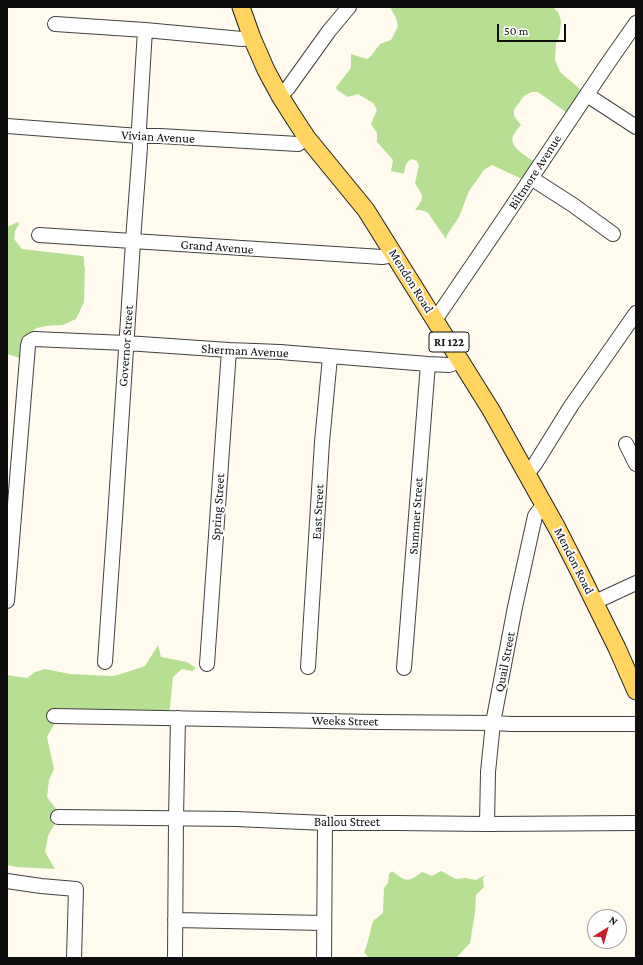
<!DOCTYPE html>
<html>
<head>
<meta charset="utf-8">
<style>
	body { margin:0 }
	#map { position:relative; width:643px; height:965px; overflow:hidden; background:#fffcef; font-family:"Crimson Pro",serif }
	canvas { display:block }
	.frame { position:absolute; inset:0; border:8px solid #0e0e0e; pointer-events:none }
	.north { position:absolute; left:587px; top:909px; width:40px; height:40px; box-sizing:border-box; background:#fff; border:1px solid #9f9f9f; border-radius:50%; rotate:37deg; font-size:11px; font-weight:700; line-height:16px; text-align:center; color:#0e0e0e }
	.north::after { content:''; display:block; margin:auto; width:14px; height:18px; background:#c91b28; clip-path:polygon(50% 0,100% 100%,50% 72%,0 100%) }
	.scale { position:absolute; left:497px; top:24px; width:69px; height:18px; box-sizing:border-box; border:2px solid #0e0e0e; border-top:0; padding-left:5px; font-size:12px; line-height:14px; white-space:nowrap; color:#0e0e0e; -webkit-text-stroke:3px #fff; paint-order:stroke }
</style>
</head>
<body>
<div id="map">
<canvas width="643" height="965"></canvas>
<div class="frame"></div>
<div class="north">N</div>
<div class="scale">50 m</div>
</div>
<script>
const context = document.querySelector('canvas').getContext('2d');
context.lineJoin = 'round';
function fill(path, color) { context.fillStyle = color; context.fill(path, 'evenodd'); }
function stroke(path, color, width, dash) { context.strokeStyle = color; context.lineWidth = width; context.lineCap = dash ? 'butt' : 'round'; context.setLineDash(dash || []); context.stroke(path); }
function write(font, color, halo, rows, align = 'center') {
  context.font = font + ' "Crimson Pro",serif'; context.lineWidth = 4; context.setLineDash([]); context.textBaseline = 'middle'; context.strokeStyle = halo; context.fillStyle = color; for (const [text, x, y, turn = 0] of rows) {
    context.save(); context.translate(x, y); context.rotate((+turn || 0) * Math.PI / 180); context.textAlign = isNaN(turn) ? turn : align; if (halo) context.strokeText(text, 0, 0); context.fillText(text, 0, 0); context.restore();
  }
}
fill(new Path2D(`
	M390 7 403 8 406 7H553L558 12 561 21 560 33 556 44 555 60 560 72 586 94 570 115 538 92H531L524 96 514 110V116L521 125C518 128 515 132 513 136 508 148 531 159 540 165L528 182 492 165 484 170 469 191 459 217 447 235 446 239 428 213 421 210H415C426 196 423 197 415 183L419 166 417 161 412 159C405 162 405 167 404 174L391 171 393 160 377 142V133L371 124 377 110 373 103 358 94 348 97 337 90 336 87 351 68V54L367 59 370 57 380 44 391 40 398 26 396 18Z
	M18 222 19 224 15 231 14 239 22 249 83 256C85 260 83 264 85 268L84 302 76 319 63 325 46 326 37 328 29 334 23 359 7 354V227Z
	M158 645 161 657 187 662 196 668 192 671 182 669 173 677 169 717 60 714 47 737 54 769 49 780 47 797 60 814 48 836 45 852 55 869 16 867 7 865V675L27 678 35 672 45 669 70 674 112 676 121 674 145 666Z
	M392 871C406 882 408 883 422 872L432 876 441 871 456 879 465 878 476 880 485 875 483 879 484 887 476 895 475 913 470 943 456 958H369L364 952 366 948 373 921 383 913 384 888 388 883 389 874Z`), '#b7df94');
const minor = new Path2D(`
	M55 24 145 30 242 39 252 38
	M587 95 636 127
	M280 96 288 88 329 31 349 7
	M7 126 139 136H160L298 144 307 138
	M531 178 573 205 613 234
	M39 235 382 257 394 255
	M435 320 501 223 606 66 636 23
	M626 444 636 464
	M527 474 535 464 571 406 636 313
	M7 601 28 346 29 342 34 339 126 343 229 350 280 352 428 364 449 365 461 361
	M595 602 636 583
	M105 662 115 518 134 227 140 147 139 128 145 30
	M207 664 229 350
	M308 667 322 442 330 357
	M404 668 428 364
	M54 716 377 722 493 723 511 724H636
	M58 817 236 819 325 823H396L487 824 636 823
	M487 824 488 772 493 723 515 607 535 516 544 504
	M7 881 41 886 76 889 74 958
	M175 920 324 923
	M175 958 176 818 178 718
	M324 958 325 823`);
const major = new Path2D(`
	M241 7 252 38 266 70 280 96 292 115 307 138 366 210 491 410 557 528 580 573 617 648 636 691`);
stroke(minor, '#414141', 16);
stroke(major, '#1f1f1f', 19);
stroke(minor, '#fff', 14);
stroke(major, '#ffd45f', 17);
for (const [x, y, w] of [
	[449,342,40]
]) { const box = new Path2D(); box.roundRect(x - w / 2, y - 10, w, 20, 3); context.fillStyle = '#fff'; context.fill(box); stroke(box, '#0e0e0e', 1); }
write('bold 12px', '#0e0e0e', null, [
	["RI 122",449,342]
]);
write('13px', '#0e0e0e', '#fff', [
	["Vivian Avenue",158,137,3],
	["Biltmore Avenue",535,172,-57],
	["Grand Avenue",217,247,4],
	["Mendon Road",411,281,58],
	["Governor Street",126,346,-86],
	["Sherman Avenue",245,351,3],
	["Spring Street",218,507,-86],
	["East Street",318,512,-87],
	["Summer Street",416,516,-86],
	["Mendon Road",574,561,63],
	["Quail Street",505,662,-79],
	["Weeks Street",345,721,1],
	["Ballou Street",347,822]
]);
</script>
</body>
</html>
